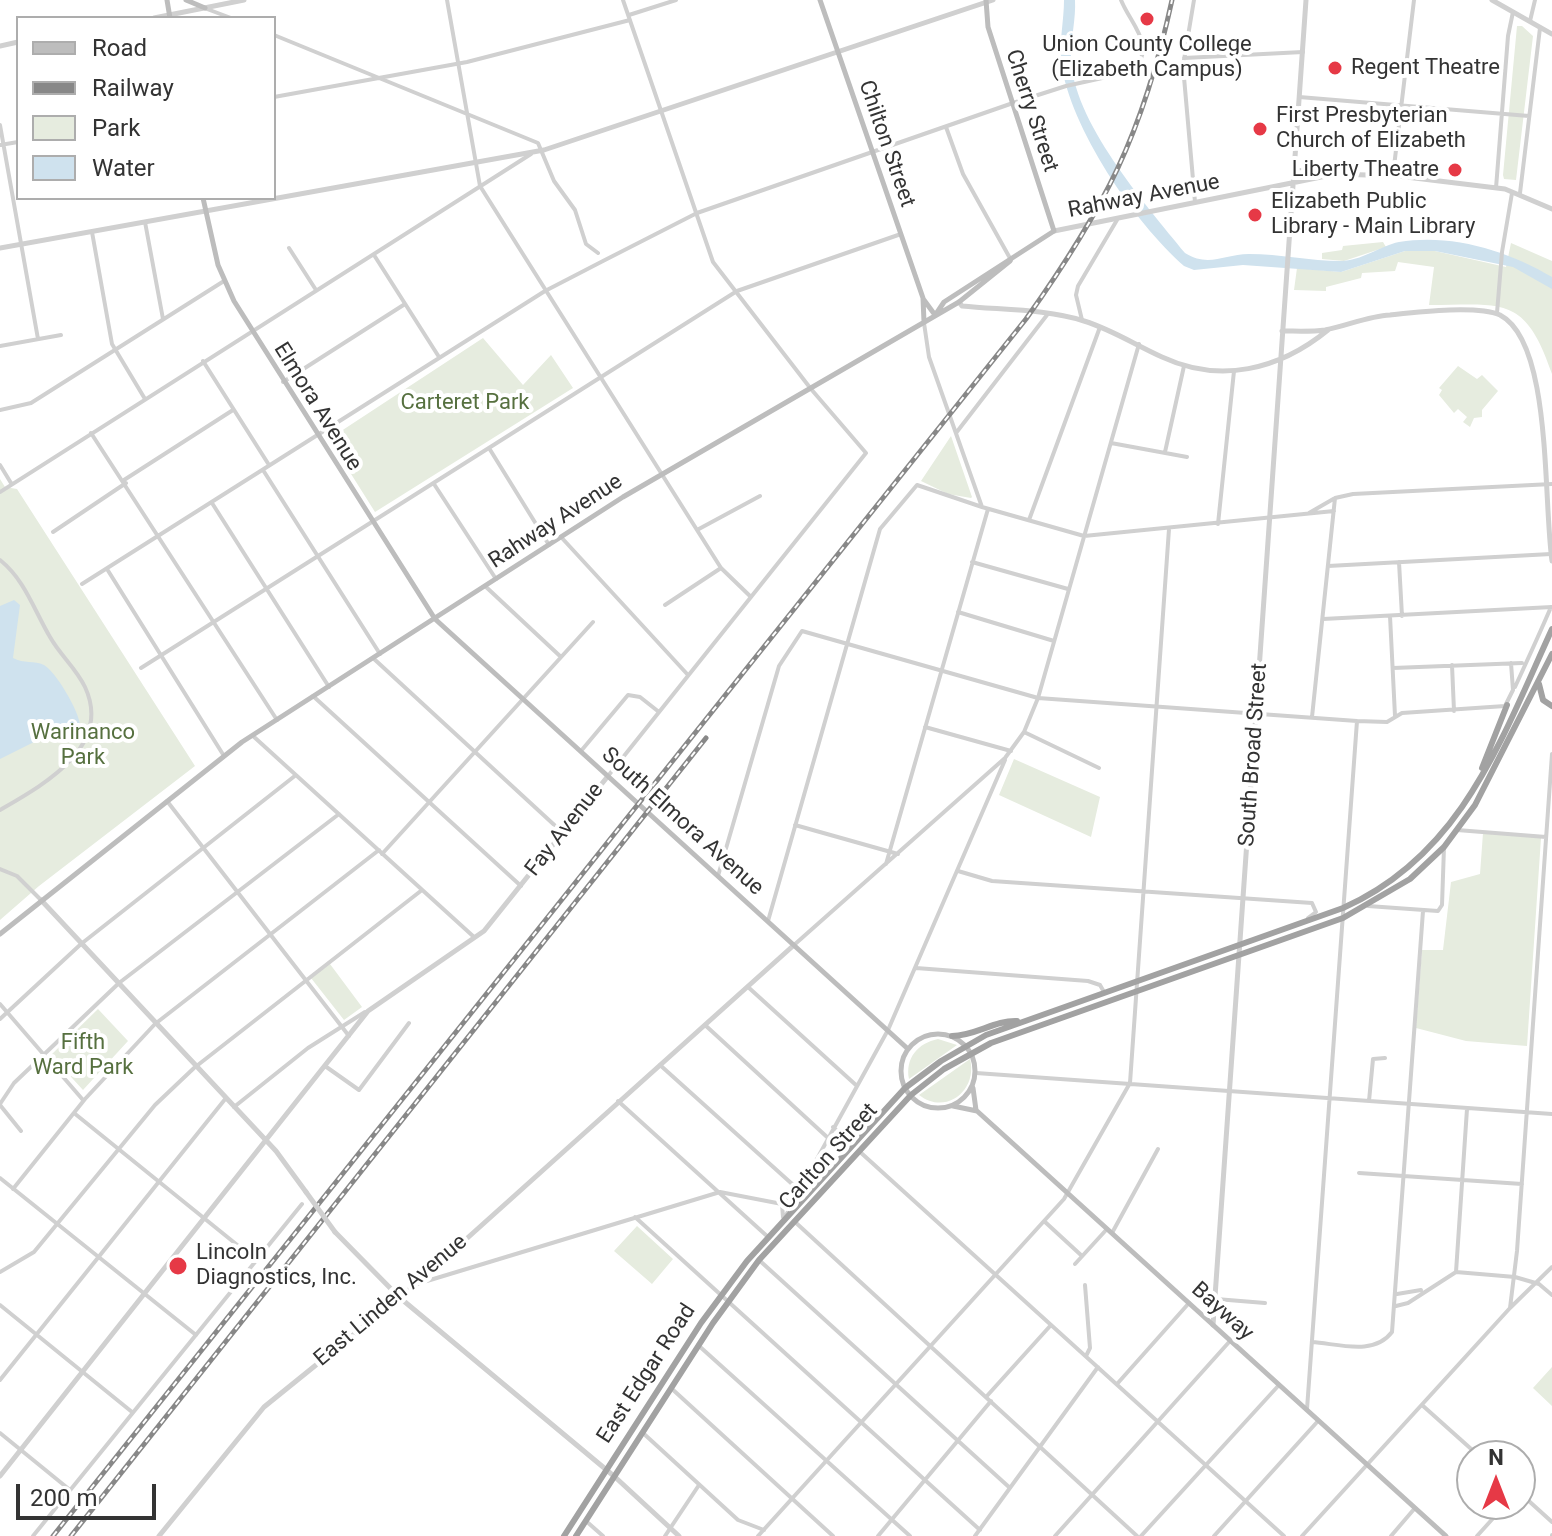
<!DOCTYPE html>
<html>
<head>
<meta charset="utf-8">
<style>
	body { margin:0 }
	#map { position:relative; width:1552px; height:1536px; overflow:hidden; background:#fff; font-family:Roboto,sans-serif }
	canvas { display:block }
	.legend { position:absolute; left:16px; top:16px; width:260px; height:184px; box-sizing:border-box; background:#fff; border:2px solid #adadad; margin:0; padding:10px 14px; list-style:none; font-size:24px; color:#333 }
	.legend li { display:flex; align-items:center; gap:16px; height:40px }
	.legend b { width:40px; border:2px solid #adadad }
	.north { position:absolute; left:1456px; top:1440px; width:80px; height:80px; box-sizing:border-box; background:#fff; border:2px solid #adadad; border-radius:50%; rotate:0deg; font-size:22px; font-weight:700; line-height:32px; text-align:center; color:#333 }
	.north::after { content:''; display:block; margin:auto; width:28px; height:36px; background:#e63946; clip-path:polygon(50% 0,100% 100%,50% 72%,0 100%) }
	.scale { position:absolute; left:16px; top:1484px; width:140px; height:36px; box-sizing:border-box; border:4px solid #333; border-top:0; padding-left:10px; font-size:24px; line-height:28px; white-space:nowrap; color:#333; -webkit-text-stroke:6px #fff; paint-order:stroke }
</style>
</head>
<body>
<div id="map">
<canvas width="1552" height="1536"></canvas>
<ul class="legend">
<li><b style="height:10px;background:#bdbdbd"></b>Road</li>
<li><b style="height:10px;background:#888"></b>Railway</li>
<li><b style="height:22px;background:#e6ecdf"></b>Park</li>
<li><b style="height:22px;background:#cfe2ee"></b>Water</li>
</ul>
<div class="north">N</div>
<div class="scale">200 m</div>
</div>
<script>
const context = document.querySelector('canvas').getContext('2d');
context.lineJoin = 'round';
function fill(path, color) { context.fillStyle = color; context.fill(path, 'evenodd'); }
function stroke(path, color, width, dash) { context.strokeStyle = color; context.lineWidth = width; context.lineCap = dash ? 'butt' : 'round'; context.setLineDash(dash || []); context.stroke(path); }
function write(font, color, halo, rows, align = 'center') {
  context.font = font + ' Roboto,sans-serif'; context.lineWidth = 8; context.setLineDash([]); context.textBaseline = 'middle'; context.strokeStyle = halo; context.fillStyle = color; for (const [text, x, y, turn = 0] of rows) {
    context.save(); context.translate(x, y); context.rotate((+turn || 0) * Math.PI / 180); context.textAlign = isNaN(turn) ? turn : align; if (halo) context.strokeText(text, 0, 0); context.fillText(text, 0, 0); context.restore();
  }
}
fill(new Path2D(`
	M1517 26H1522L1533 36 1516 180 1504 179 1503 175Z
	M1383 242 1386 247 1344 261 1322 259V253L1342 250 1343 246Z
	M1511 243 1552 261V374C1525 294 1502 305 1429 305L1434 267 1398 262 1395 271 1362 273 1361 278 1326 287V291L1294 290 1297 268 1341 272 1405 251H1435L1506 267Z
	M483 338 523 385 551 355 573 388 375 512 329 439Z
	M1458 366 1477 379 1482 375 1498 391 1482 410V417L1474 418 1470 427 1463 422 1467 417 1458 409 1454 413 1439 395 1442 390 1439 388Z
	M951 436 972 497 971 498 948 494 921 481Z
	M0 479 5 487 17 489 195 766 39 886 0 920Z
	M1014 759 1100 797 1091 837 999 795Z
	M1483 833 1541 838 1527 1046 1466 1041 1416 1028 1422 950H1443L1451 882 1480 874Z
	M330 964 362 1007 344 1020 311 978Z
	M98 1009 128 1041 83 1090 51 1055Z
	M938 1039 957 1045 909 1079C905 1058 918 1043 938 1039Z
	M970 1059C978 1090 946 1116 919 1095Z
	M637 1226 673 1259 652 1284 614 1251Z
	M1552 1367V1406L1533 1388Z`), '#e6ecdf');
fill(new Path2D(`
	M1064 0H1075C1076 19 1071 37 1071 56 1071 120 1146 205 1185 253 1209 268 1224 254 1249 254 1280 254 1310 261 1341 261 1361 261 1380 246 1399 242 1451 233 1509 251 1552 277V289L1513 267 1435 251H1405L1341 272 1243 265 1194 270 1184 266C1135 223 1070 128 1061 62 1059 43 1064 20 1064 0Z
	M14 600 20 605 13 658C24 664 34 660 44 665 56 672 79 711 80 725L69 739 64 740 53 724 41 732 40 739 0 759V606Z`), '#cfe2ee');
stroke(new Path2D(`
	M447 0 480 186 721 568 751 597
	M1194 0 1183 66 1195 202
	M207 9 231 18
	M629 15 676 0
	M1530 21 1535 0
	M274 35 538 143 554 181 575 210 586 244 598 253
	M1184 58 1303 52
	M274 97 467 62 630 20
	M1299 97 1529 116
	M0 125 38 339
	M946 127 963 174 1011 260
	M0 145 18 142
	M1393 175 1414 0
	M1496 188 1508 36 1513 12
	M1520 193 1540 28
	M145 222 163 319
	M92 232 112 344 145 399
	M289 248 316 290
	M374 255 439 357
	M1497 313 1502 252 1512 193
	M1082 320 1076 295 1078 286 1117 220
	M924 323 929 357 982 507 1084 536 1334 511
	M0 346 61 335
	M203 361 269 465
	M283 382 405 304
	M0 410 31 403 224 281
	M91 433 277 720
	M956 433 1047 315
	M1111 443 1187 457
	M489 448 549 545
	M1165 452 1184 366
	M0 465 11 483
	M263 470 380 654
	M124 480 233 410
	M434 484 496 579
	M0 492 531 154
	M212 503 329 687
	M1309 513 1335 498 1353 494 1552 484
	M1029 520 1100 327
	M1218 524 1234 371
	M697 530 760 496
	M53 532 126 483
	M561 537 688 675
	M0 560C25 580 34 610 50 637 60 655 76 668 85 687 113 747 43 785 0 810
	M972 562 1068 589
	M1399 562 1402 616
	M1328 566 1551 554
	M107 569 224 756
	M82 584 545 291 603 261 697 213 1013 103 1066 86 1134 71C1156 44 1131 25 1121 0
	M485 586 561 657
	M665 605 721 568
	M958 612 1054 641
	M1390 616 1395 716
	M1323 619 1552 607
	M373 658 563 833
	M1452 665 1454 711
	M141 668 737 291 901 234
	M1393 668 1522 663
	M1515 687C1527 661 1539 635 1551 607
	M313 696 521 886
	M1312 717 1335 498
	M925 727 1011 751
	M1024 732 1099 768
	M253 736 474 937
	M581 751 628 695 640 697 659 712
	M608 776 866 453 811 389 713 262 623 0
	M167 801 349 1036
	M795 825 898 854
	M1457 830 1546 837
	M382 854 593 622
	M886 864 988 509
	M0 869 17 876 41 900
	M958 871 992 881 1312 903 1316 912 1308 918
	M718 876 779 666 802 631 1038 698 1357 721 1387 722 1402 713 1505 706 1513 690 1511 663
	M1368 906 1438 911 1442 905 1444 847
	M768 921 880 529 917 485 982 507
	M794 945 1005 758 1024 732 1038 698 1139 344
	M916 968 1088 981 1100 985 1104 992
	M748 987 857 1086
	M0 1004 83 1100
	M0 1019 81 944 296 775
	M705 1025 827 1137
	M660 1065 791 1183 804 1190 811 1187
	M325 1066 359 1090 409 1023
	M976 1073 1552 1114
	M618 1101 768 1237
	M1369 1101 1373 1059 1385 1058
	M0 1104 14 1083 119 983 339 814
	M0 1105 21 1131
	M234 1107 308 1048 365 1012
	M74 1113 257 1261
	M833 1127 852 1144
	M859 1151 1284 1536
	M1359 1173 1522 1184
	M0 1178 196 1335
	M13 1189 85 1099 155 1024 379 850
	M635 1217 980 1530
	M783 1217 782 1204 795 1186
	M785 1217 888 1030 1005 760
	M794 1221 1137 1536
	M1044 1221 1082 1256
	M1112 1233 1158 1149
	M759 1260 1010 1488
	M1075 1264 1107 1229
	M0 1272 34 1252 155 1105 194 1068 422 890
	M1456 1272 1467 1109
	M417 1284 720 1192 782 1204 800 1202
	M1085 1285 1090 1348 1086 1356
	M1397 1294 1421 1290
	M1216 1299 1265 1303
	M0 1305 132 1412
	M1396 1306 1408 1303 1456 1272 1515 1277 1539 1284 1552 1295
	M1510 1308 1517 1251 1552 754
	M1312 1342C1339 1344 1374 1356 1392 1332L1423 911
	M698 1345 910 1536
	M0 1380 226 1098
	M1117 1384 1189 1303
	M671 1388 833 1536
	M986 1397 1051 1325
	M1422 1405 1479 1456
	M1307 1409 1357 721
	M0 1433 70 1490
	M643 1433 738 1520 764 1530
	M1520 1493 1552 1522
	M586 1521 603 1536
	M33 1536 302 1204
	M665 1536 699 1485
	M758 1536 1064 1199 1130 1083 1169 529
	M878 1536 991 1401
	M975 1536 1098 1367
	M1055 1536 1230 1341
	M1141 1536 1279 1385
	M1214 1536 1318 1421
	M1302 1536 1510 1308 1552 1267
	M1391 1536 1415 1508
	M1477 1536 1506 1504
	M1552 1536V1535`), '#d0d0d0', 4);
stroke(new Path2D(`
	M1492 0 1552 34
	M154 18 244 0
	M0 46 18 42
	M1294 170 1327 173
	M1054 231 1336 174 1398 176 1505 189 1552 209
	M0 248 544 150 993 0
	M959 302 962 306C1002 310 1047 309 1084 321 1113 330 1135 345 1162 357 1220 384 1279 370 1328 330
	M1282 331C1296 331 1311 332 1325 330 1347 326 1368 316 1390 315 1418 312 1476 305 1500 315 1552 342 1543 497 1552 561
	M41 900 276 1151 306 1192
	M335 1232 399 1297 615 1477 679 1536
	M1213 1325 1306 0
	M0 1476 368 1011 484 931 608 776
	M159 1536 264 1407 415 1285 794 945`), '#d0d0d0', 5);
stroke(new Path2D(`
	M167 0 170 18
	M186 0 205 8
	M820 0 923 298 924 322
	M203 198 218 265 234 301 435 619 908 1049
	M924 300 935 315
	M936 314 944 302 1054 231 988 27 986 0
	M0 934 242 742 623 497 959 302 1010 261
	M901 1071a37 37 0 1 1 74 0a37 37 0 1 1-74 0Z
	M973 1088 976 1110
	M953 1106 977 1111 1446 1536`), '#bdbdbd', 5);
stroke(new Path2D(`
	M1539 684 1543 700 1552 706
	M1482 768 1507 705
	M952 1036C975 1036 995 1020 1017 1021
	M564 1536 701 1323 747 1261 905 1088 941 1061 986 1035 1343 908C1462 855 1501 740 1552 629
	M576 1536 713 1323 759 1260 911 1095 944 1069 991 1043 1343 918 1410 879 1444 847 1475 805 1552 654`), '#a2a2a2', 6);
const rail = new Path2D(`
	M53 1536 1026 319C1105 208 1143 134 1172 0
	M71 1536 706 738`);
stroke(rail, '#888', 5);
stroke(rail, '#fff', 2, [6]);
stroke(new Path2D(`
	M306 1192 335 1232`), '#d0d0d0', 5);
for (const [x, y, r, color] of [
	[1147,19,8,"#e63946"],
	[1335,68,8,"#e63946"],
	[1260,129,8,"#e63946"],
	[1455,170,8,"#e63946"],
	[1255,215,8,"#e63946"],
	[178,1266,10,"#e63946"]
]) { const dot = new Path2D(); dot.arc(x, y, r, 0, 2 * Math.PI); context.fillStyle = color; context.fill(dot); stroke(dot, '#fff', 3); }
write('22px', '#333', '#fff', [
	["Union County College",1147,45,"center"],
	["(Elizabeth Campus)",1147,70,"center"],
	["Regent Theatre",1351,68],
	["First Presbyterian",1276,116],
	["Church of Elizabeth",1276,141],
	["Liberty Theatre",1439,170,"right"],
	["Elizabeth Public",1271,202],
	["Library - Main Library",1271,227],
	["Lincoln",196,1253],
	["Diagnostics, Inc.",196,1278]
], 'left');
write('22px', '#333', '#fff', [
	["Cherry Street",1031,111,72],
	["Chilton Street",886,144,71],
	["Rahway Avenue",1144,197,-11],
	["Elmora Avenue",317,407,58],
	["Rahway Avenue",556,522,-33],
	["South Broad Street",1254,755,-86],
	["South Elmora Avenue",682,822,42],
	["Fay Avenue",565,830,-52],
	["Carlton Street",829,1157,-48],
	["East Linden Avenue",391,1301,-40],
	["Bayway",1222,1312,42],
	["East Edgar Road",647,1374,-57]
]);
write('22px', '#56703f', '#fff', [
	["Carteret Park",465,403],
	["Warinanco",83,733],
	["Park",83,758],
	["Fifth",83,1043],
	["Ward Park",83,1068]
]);
</script>
</body>
</html>
